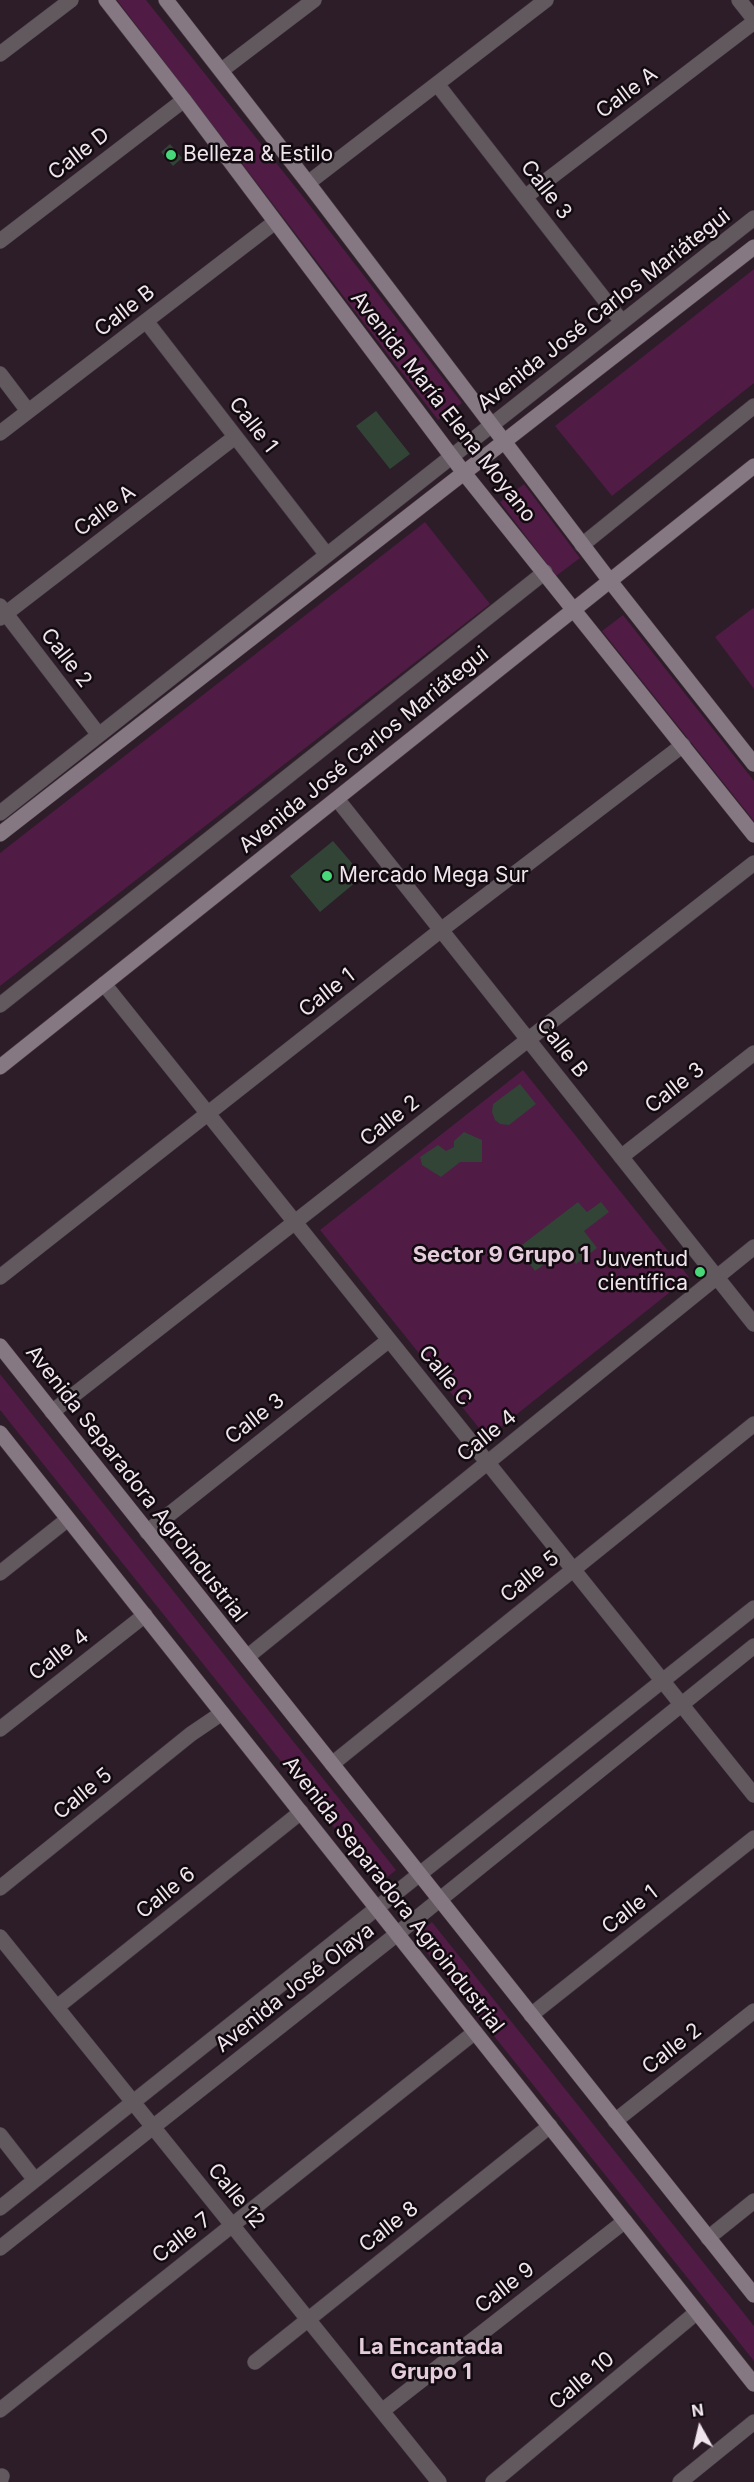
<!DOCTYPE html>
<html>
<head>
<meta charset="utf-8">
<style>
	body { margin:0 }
	#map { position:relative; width:754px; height:2482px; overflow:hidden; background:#2d1d28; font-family:Inter,sans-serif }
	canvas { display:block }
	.north { position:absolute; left:670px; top:2398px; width:60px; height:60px; -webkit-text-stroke:4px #110a0f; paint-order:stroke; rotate:352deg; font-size:16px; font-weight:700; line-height:24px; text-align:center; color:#f1e5ed }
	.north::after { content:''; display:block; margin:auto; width:21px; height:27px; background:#f1e5ed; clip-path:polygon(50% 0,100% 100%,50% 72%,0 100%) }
</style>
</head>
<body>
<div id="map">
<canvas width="754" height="2482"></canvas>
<div class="north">N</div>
</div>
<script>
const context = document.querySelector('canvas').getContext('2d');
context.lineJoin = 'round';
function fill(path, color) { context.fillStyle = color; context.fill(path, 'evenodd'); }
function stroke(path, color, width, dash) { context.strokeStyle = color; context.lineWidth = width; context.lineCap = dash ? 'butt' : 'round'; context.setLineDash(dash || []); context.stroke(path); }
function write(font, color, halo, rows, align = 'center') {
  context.font = font + ' Inter,sans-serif'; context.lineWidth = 5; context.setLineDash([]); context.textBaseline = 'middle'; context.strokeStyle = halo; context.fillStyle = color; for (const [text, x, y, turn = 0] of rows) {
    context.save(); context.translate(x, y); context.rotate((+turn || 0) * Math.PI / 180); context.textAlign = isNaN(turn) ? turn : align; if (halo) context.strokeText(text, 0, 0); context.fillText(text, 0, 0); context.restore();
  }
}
fill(new Path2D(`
	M117 0H146L301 194 462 403 438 420Z
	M754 269V383L612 496 555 426Z
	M524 484 580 558 556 576 500 502Z
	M425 522 490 604 0 986V853Z
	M753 608 754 609V689L715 637Z
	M623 615 754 781V821L602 631Z
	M523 1070 689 1277 487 1438 320 1230Z
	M0 1374 396 1870 379 1884 0 1410Z
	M432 1922 754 2326V2361L414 1936Z`), '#501b44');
fill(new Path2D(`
	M170 144 182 158 173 166 161 152Z
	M376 411 410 454 390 469 356 426Z
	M333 841 363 876 320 912 290 876Z
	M520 1084 536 1104 509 1125 500 1124 495 1120 492 1112 493 1104Z
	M464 1132 482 1140V1162H460L441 1177 422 1165 420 1157 438 1145 446 1151 454 1147V1141Z
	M578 1202 587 1212 601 1202 609 1212 584 1231 597 1248 576 1264 572 1259 566 1264 558 1254 535 1271 518 1248Z`), '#324436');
const street = new Path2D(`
	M739 0 754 19
	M0 54 71 0
	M222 70 314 0
	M437 84 622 322
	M308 183 546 0
	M525 197 754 22
	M0 241 184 100
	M146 321 327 555
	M0 374 28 411
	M0 433 275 222
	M582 545 754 406
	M0 606 99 735
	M0 618 235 437
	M337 799 754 1324
	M0 813 754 218
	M104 984 754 1795
	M0 1005 545 572
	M621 1157 754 1053
	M0 1277 441 930 683 745
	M52 1412 754 863
	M147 1532 389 1340
	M0 1573 68 1519
	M247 1657 754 1247
	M0 1729 145 1615
	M332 1764 754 1424
	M0 1888 191 1734 222 1713
	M0 1937 439 2482
	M57 2007 301 1812
	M531 2015 754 1838
	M615 2121 754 2011
	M0 2135 35 2180
	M0 2208 754 1608
	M708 2238 754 2201
	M0 2248 397 1934 754 1646
	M255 2362 550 2126
	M0 2410 475 2032
	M382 2411 625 2221
	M0 2482 2 2476
	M493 2482 697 2312
	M680 2482 754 2422`);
const secondary = new Path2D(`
	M106 0 184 100 464 473 754 835
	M166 0 308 183 610 581 754 764
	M0 834 754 247
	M0 1067 754 466
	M0 1346 754 2295
	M0 1433 754 2384`);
stroke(street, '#483944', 16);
stroke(secondary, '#483944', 16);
stroke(street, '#62595f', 15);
stroke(secondary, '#867882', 15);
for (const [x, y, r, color] of [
	[171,155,6,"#48d779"],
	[327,876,6,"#48d779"],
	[700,1272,6,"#48d779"]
]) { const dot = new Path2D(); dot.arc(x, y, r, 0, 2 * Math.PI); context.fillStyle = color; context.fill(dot); stroke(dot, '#110a0f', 2); }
write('21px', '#f1e5ed', '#110a0f', [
	["Calle A",627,93,-37],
	["Calle D",79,154,-38],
	["Calle 3",546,190,52],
	["Avenida José Carlos Mariátegui",604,310,-38],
	["Calle B",125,311,-38],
	["Avenida María Elena Moyano",443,407,52],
	["Calle 1",253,425,52],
	["Calle A",105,511,-37],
	["Calle 2",66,658,52],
	["Avenida José Carlos Mariátegui",364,750,-39],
	["Calle 1",327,993,-38],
	["Calle B",562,1048,52],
	["Calle 3",675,1088,-38],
	["Calle 2",390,1121,-38],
	["Calle C",445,1376,51],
	["Calle 3",255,1419,-38],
	["Calle 4",487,1436,-39],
	["Avenida Separadora Agroindustrial",136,1484,52],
	["Calle 5",530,1577,-39],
	["Calle 4",59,1655,-38],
	["Calle 5",83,1794,-39],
	["Calle 6",166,1893,-39],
	["Avenida Separadora Agroindustrial",393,1895,52],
	["Calle 1",630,1910,-38],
	["Avenida José Olaya",295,1988,-38],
	["Calle 2",672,2049,-38],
	["Calle 12",236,2196,51],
	["Calle 8",389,2227,-38],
	["Calle 7",182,2238,-38],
	["Calle 9",505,2288,-38],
	["Calle 10",582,2381,-40]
]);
write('21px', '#f1e5ed', '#110a0f', [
	["Belleza & Estilo",183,155],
	["Mercado Mega Sur",339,876],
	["Juventud",688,1260,"right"],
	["científica",688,1284,"right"]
], 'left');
write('bold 22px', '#e4ccdc', '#110a0f', [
	["Sector 9 Grupo 1",501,1255],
	["La Encantada",431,2347],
	["Grupo 1",431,2372]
]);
</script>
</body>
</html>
